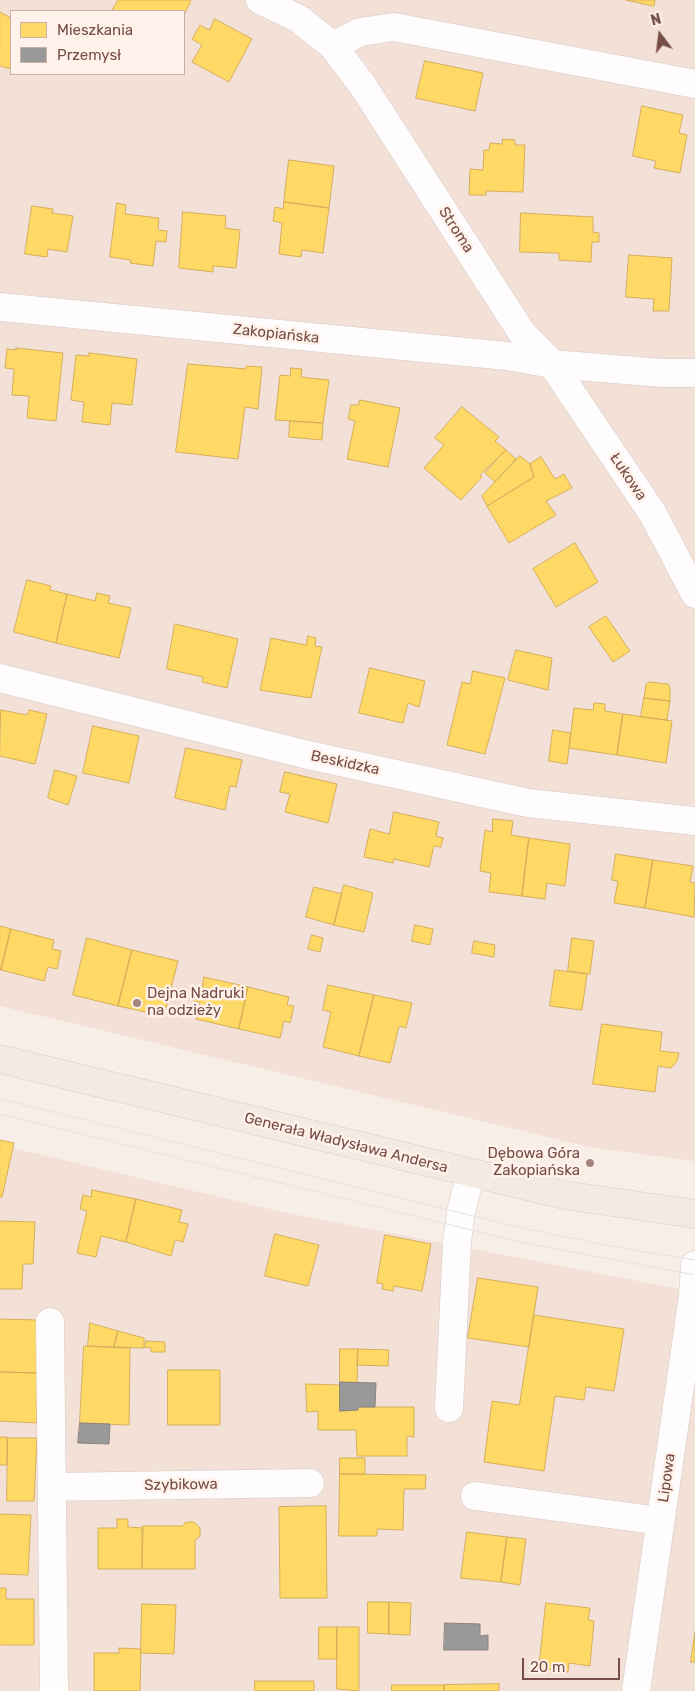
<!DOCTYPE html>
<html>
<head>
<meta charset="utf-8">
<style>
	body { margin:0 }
	#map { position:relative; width:695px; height:1691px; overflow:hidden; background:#f8eee8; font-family:Rubik,sans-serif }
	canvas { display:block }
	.legend { position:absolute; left:10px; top:10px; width:175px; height:65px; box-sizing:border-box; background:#fff2ea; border:1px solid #c9b0a9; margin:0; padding:6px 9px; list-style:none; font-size:15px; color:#774d47 }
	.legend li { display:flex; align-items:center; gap:10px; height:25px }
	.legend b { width:25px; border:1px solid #c9b0a9 }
	.north { position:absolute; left:635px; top:10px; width:50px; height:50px; -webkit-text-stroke:4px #fff2ea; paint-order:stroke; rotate:345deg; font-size:14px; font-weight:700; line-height:20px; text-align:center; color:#774d47 }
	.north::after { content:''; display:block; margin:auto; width:18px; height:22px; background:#774d47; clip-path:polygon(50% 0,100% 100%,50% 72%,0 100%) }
	.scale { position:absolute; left:522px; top:1658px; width:98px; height:22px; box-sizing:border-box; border:2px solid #774d47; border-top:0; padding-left:6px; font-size:15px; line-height:18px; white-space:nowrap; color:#774d47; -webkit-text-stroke:4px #fff2ea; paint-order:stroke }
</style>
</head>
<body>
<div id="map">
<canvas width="695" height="1691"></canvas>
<ul class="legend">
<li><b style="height:14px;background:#ffd966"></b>Mieszkania</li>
<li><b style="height:14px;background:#999"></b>Przemysł</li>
</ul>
<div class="north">N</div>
<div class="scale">20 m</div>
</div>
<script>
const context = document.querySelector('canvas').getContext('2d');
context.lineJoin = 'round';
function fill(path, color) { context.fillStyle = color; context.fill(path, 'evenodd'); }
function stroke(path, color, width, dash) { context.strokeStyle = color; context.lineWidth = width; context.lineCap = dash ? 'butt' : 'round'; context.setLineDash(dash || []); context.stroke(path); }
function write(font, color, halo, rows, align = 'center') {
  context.font = font + ' Rubik,sans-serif'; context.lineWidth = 5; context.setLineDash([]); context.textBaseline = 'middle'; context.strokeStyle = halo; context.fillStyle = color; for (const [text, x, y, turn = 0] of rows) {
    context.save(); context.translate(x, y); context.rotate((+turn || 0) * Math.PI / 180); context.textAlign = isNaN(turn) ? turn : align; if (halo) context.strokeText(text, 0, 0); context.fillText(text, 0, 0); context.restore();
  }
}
fill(new Path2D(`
	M0 0H695V1161L594 1148 0 1006ZM11 11H184V74H11Z
	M0 1145 287 1213 695 1292V1691H0Z`), '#f3e0d6');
const homes = new Path2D(`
	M118 0H189L191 1 184 15V11H112Z
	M626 0H655L654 6Z
	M0 12 11 18V69L0 66Z
	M215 19 252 39 229 82 192 62 202 45 192 39 200 25 209 30Z
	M425 61 483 73 475 111 416 98Z
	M642 106 683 115 679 133 687 135 680 173 654 168 656 161 633 156Z
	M503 139 515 140V145H525L523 192 486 191V195H469L470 169 483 170 484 150H489L490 143 502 144Z
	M289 160 334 166 329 208 284 202Z
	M284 202 329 208 323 253 302 250 301 257 279 254 282 223 273 221 275 207 283 209Z
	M117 203 126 205 125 214 159 218 158 230 167 231 166 242 156 241 153 266 130 263 131 260 110 257Z
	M32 206 53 209 52 213 73 216 67 252 48 249 47 257 25 254Z
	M183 212 226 216 225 228 240 230 236 268 213 266V272L179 268Z
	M521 213 593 217V232L599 233V242H592L591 262 559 260V253L520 252Z
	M629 255 672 258 669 311H653L654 299 626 297Z
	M16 348 63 353 56 421 27 418 29 396 12 395 14 369 5 368 7 349 16 350Z
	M89 353 137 359 132 405 112 403 110 425 82 422 84 402 71 400 76 355 89 356Z
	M188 364 246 369V366L262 367 258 409 245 407 238 459 176 452Z
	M291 368 302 369 301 377 329 380 323 423 275 420 280 375 290 376Z
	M360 400 400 408 388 467 347 459 355 421 348 419 351 405H358Z
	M462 407 499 437 495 441 506 450 480 475 482 477 461 500 424 468 444 445 435 438Z
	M290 421 323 423 322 440 289 437Z
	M506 450 516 459 495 482 485 473Z
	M520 456 530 464 534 477 487 506 482 496Z
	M541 457 555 479 564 474 572 488 546 501 556 515 509 543 487 506 534 477 530 464Z
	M575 543 598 582 556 607 533 569Z
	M27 580 51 586 50 590 67 594 56 643 14 632Z
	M97 593 110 596 108 603 131 608 119 658 56 643 67 594 95 601Z
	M606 616 630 651 613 662 589 627Z
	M175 624 238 639 227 688 202 682 203 677 167 669Z
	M308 636 316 638 315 646 322 647 311 698 260 690 271 638 306 645Z
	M516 650 552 658 548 690 508 680Z
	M370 668 425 681 419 707 408 703 403 723 359 713Z
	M473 671 505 678 485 754 447 745 462 682 470 684Z
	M649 682 668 684 670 688V701L644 698 646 685Z
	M644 698 670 701 667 720 641 717Z
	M594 703 605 704V711L623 714 617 755 569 748 574 708 593 710Z
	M1 710 27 715 29 710 47 714 35 764 0 756Z
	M623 714 672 721 666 763 617 755Z
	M93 726 139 736 129 783 83 773Z
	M553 730 571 733 567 764 549 761Z
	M186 748 242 760 236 787 230 786 225 810 175 798Z
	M55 770 77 776 68 805 48 798Z
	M285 772 337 784 328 823 285 812 290 794 280 792Z
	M394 812 439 822 436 836 443 838 441 847 434 846 429 867 394 859 393 863 364 857 370 829 389 834Z
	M493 819 513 821 511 835 529 838 522 896 489 892 491 873 480 871 485 830 492 832Z
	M529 838 570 844 565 886 547 883 545 899 522 896Z
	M616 854 653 860 645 908 614 903 618 881 612 880Z
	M653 860 693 866 690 882 695 883 694 917 645 908Z
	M344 885 373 893 364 932 334 925Z
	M314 887 342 894 334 925 306 917Z
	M415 925 433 929 430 945 412 941Z
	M0 926 11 929 1 970H0Z
	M11 929 54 940 52 949 61 951 57 969 48 967 44 981 1 970Z
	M312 935 323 938 320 952 308 949Z
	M87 938 132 950 118 1006 73 995Z
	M572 938 594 941 590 974 568 971Z
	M474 941 495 945 494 957 472 953Z
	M132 950 178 961 164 1016 118 1006Z
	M555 970 587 974 582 1010 550 1006Z
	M204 977 248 987 239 1029 196 1019 200 1002 193 1001 197 985 202 987Z
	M328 985 374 995 359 1056 323 1047 331 1012 323 1010Z
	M248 987 289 997 287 1005 294 1006 290 1023 284 1021 280 1038 239 1029Z
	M374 995 412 1003 406 1028 399 1026 390 1063 359 1056Z
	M602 1024 662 1032 660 1051 679 1053 677 1061 671 1068 658 1066 655 1092 593 1084Z
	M0 1140 14 1143 2 1197H0Z
	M92 1190 136 1199 126 1242 101 1236 96 1257 77 1253 87 1211 80 1209 83 1195 91 1197Z
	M136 1199 182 1210 179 1222 188 1224 183 1242 175 1240 171 1256 126 1242Z
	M0 1221 35 1222 33 1264H23L22 1289H0Z
	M275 1234 319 1245 308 1286 265 1276Z
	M385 1235 431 1244 422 1291 394 1286 393 1291 382 1289 383 1284 377 1283Z
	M478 1278 538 1287 529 1347 468 1338Z
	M534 1315 624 1329 614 1391 586 1387 584 1400 555 1396 544 1471 484 1462 492 1401 519 1405Z
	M0 1319 37 1320V1373L0 1372Z
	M90 1323 118 1331 114 1347 88 1346Z
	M118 1331 144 1338V1348L114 1347Z
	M146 1341 165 1342V1352H151V1348L145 1347Z
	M84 1346 130 1348 129 1425 80 1423Z
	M340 1349H358L357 1383 340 1382Z
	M358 1349 389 1350 388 1366 357 1365Z
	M168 1370H220V1425H168Z
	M0 1372 37 1373V1423L0 1421Z
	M306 1384 340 1385V1411L358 1410V1407H414V1437L407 1436V1456H357L356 1430H318V1411L307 1412Z
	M0 1437H7V1465H0Z
	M8 1438H37L34 1501H7Z
	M340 1458H365V1474H340Z
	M340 1474 426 1475 425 1489H404L403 1530 377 1529V1536H339Z
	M326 1506 327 1598H280L279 1507Z
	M0 1514 31 1515 28 1575 0 1574Z
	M117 1519H128V1527L143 1528 142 1569H98V1528H117Z
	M186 1522H194L200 1528V1536L195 1540V1569H142V1526H182Z
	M467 1532 507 1537 501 1582 461 1578Z
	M507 1537 526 1539 520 1585 501 1582Z
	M0 1588H6V1599H34V1645H0Z
	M368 1602H389V1634L368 1633Z
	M389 1602 411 1603 410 1635 389 1634Z
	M546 1603 590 1608 588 1620 594 1621 590 1666 569 1663 568 1672 539 1668Z
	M142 1604 176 1605 174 1654 141 1653Z
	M319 1627H337V1659H319Z
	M337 1627H359V1691L337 1689Z
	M695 1632V1662H691Z
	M119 1648 141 1649 140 1691H94V1653H119Z
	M255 1681H314V1691H255Z
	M499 1684V1691H444V1685Z
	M392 1685H444V1691H392Z`);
fill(homes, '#ffd966');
stroke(homes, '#d6af5d', 1);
const industry = new Path2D(`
	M340 1382 376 1383 375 1407H358V1410L340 1411Z
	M80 1423 110 1424 109 1444 78 1443Z
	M445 1623 480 1624V1636L488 1635V1650H444Z`);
fill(industry, '#999');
stroke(industry, '#8f8280', 1);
const minor = new Path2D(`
	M260 0 299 19 333 46 363 86 522 333 552 364 663 373H695
	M333 46 360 32 394 27 695 84
	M0 307 507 356 552 364 653 514 695 594
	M0 678 304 754 528 803 695 821
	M50 1322 54 1691
	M449 1408 457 1242 461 1212 471 1173
	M52 1487 310 1483
	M475 1496 660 1521
	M636 1691 693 1296 695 1265`);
const major = new Path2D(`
	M0 1059 564 1195 695 1214`);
stroke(minor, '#d6cac6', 29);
stroke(major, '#d9cbc8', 29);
stroke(minor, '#fefcfc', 28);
stroke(major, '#f3eae4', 28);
stroke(new Path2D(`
	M0 1099 526 1229 626 1249 695 1260
	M0 1114 520 1242 695 1275`), '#e4e0e5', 1);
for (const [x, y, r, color] of [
	[137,1003,5,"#a4857f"],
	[590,1163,5,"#a4857f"]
]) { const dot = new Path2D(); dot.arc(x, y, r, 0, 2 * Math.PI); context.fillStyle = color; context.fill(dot); stroke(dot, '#fff2ea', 2); }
write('15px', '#774d47', '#fff2ea', [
	["Stroma",456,230,57],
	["Zakopiańska",276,334,6],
	["Łukowa",628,477,56],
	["Beskidzka",345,763,12],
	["Generała Władysława Andersa",346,1143,14],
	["Lipowa",667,1478,-82],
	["Szybikowa",181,1485,-1]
]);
write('15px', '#774d47', '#fff2ea', [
	["Dejna Nadruki",147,994],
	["na odzieży",147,1011],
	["Dębowa Góra",580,1154,"right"],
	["Zakopiańska",580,1171,"right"]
], 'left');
</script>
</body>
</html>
